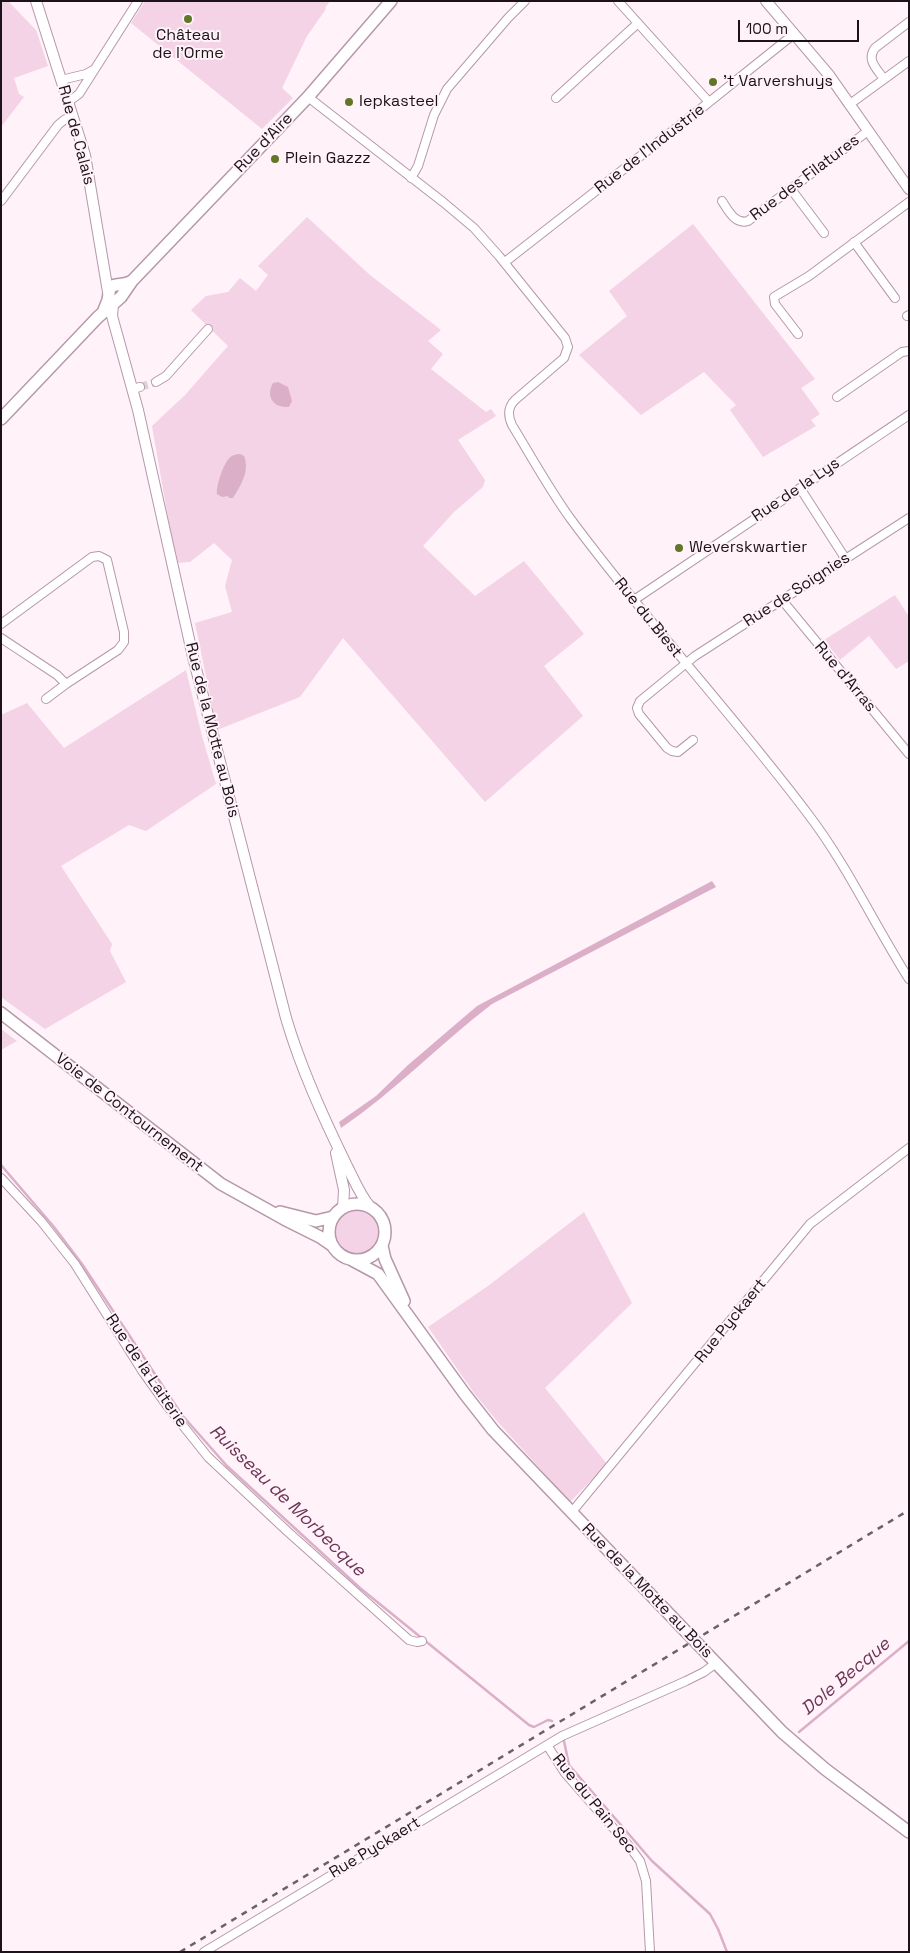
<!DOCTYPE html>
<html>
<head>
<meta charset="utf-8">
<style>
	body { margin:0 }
	#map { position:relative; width:910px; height:1953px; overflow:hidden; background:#fff2f9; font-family:"Space Grotesk",sans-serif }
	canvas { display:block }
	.frame { position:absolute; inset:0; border:2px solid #1d1219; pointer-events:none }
	.scale { position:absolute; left:738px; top:20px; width:121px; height:22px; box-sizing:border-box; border:2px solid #1d1219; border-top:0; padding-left:6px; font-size:15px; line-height:18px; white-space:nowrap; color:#1d1219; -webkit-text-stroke:4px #fff2f9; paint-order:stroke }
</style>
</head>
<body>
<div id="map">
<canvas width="910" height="1953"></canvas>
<div class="frame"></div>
<div class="scale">100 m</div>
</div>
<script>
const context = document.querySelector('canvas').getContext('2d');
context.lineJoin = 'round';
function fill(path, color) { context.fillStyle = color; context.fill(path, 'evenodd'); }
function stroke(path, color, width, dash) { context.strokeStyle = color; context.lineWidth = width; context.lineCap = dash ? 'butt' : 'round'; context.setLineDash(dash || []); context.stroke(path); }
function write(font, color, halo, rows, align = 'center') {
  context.font = font + ' "Space Grotesk",sans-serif'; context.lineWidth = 4; context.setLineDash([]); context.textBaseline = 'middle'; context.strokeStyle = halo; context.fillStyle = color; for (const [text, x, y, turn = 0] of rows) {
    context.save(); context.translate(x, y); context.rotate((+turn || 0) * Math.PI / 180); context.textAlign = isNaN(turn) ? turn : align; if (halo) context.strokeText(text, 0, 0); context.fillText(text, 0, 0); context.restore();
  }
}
fill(new Path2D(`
	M1 1H8L36 30 48 66 14 78 19 94 24 97 1 127Z
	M145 1H330L325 8 326 9 307 36 282 88 293 98 262 129 131 23Z
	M307 217 370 275 441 330 428 341 443 354 431 369 486 412 491 409 496 416 458 440 485 480 483 487 454 512 423 546 475 596 524 561 584 634 544 666 583 716 485 802 343 638 300 697 217 730 195 623 232 612 225 586 232 560 214 543 190 562 176 563 152 426 185 395 228 346 191 310 206 296 228 292 240 278 256 291 268 275 258 266Z
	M693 224 815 379 801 388 820 414 811 420 816 426 763 457 730 410 736 405 704 372 641 415 579 355 627 316 609 291Z
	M895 595 909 617V661L896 669 869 636 840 660 824 640Z
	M186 670 202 736 216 784 146 831 129 825 61 866 112 944 110 951 126 982 45 1029 1 997V715L27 703 64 748Z
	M1 1029 17 1041 1 1050Z
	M334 1232a23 23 0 1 1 46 0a23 23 0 1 1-46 0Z
	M584 1212 632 1303 545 1388 607 1464 570 1502 497 1421 474 1393 428 1327 488 1286Z`), '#f3d3e5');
fill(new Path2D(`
	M278 382 288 387 292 401 289 407C274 408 265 397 273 383Z
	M240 454 244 456C250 471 241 485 233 498H229L228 496 222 497 217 494C216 486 224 460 232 456 233 455 238 454 240 454Z
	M712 881 716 887 492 1004C440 1044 395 1091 341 1128L339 1122 376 1096 408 1065 477 1006Z`), '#dcafc9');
stroke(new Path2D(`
	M1 1165 54 1227 82 1264 182 1415 227 1466 360 1588 529 1725 534 1727 548 1720 552 1721
	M799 1732 909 1641
	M564 1741 569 1765 652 1861 710 1914 718 1929 727 1952`), '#dcafc9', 2.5);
stroke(new Path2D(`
	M140 387 156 382`), '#ddd0d7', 8, [8, 4]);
const minor = new Path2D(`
	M618 1 709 102
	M884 79C877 69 866 60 875 48L909 22
	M61 80 86 74 93 70
	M308 97 443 202 474 228 499 256 565 338 568 347 564 358 515 400C507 408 508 416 512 425 531 456 549 489 570 518 645 620 732 713 808 814 847 865 874 924 909 979
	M556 98 638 23
	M68 102 79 94 138 1
	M850 104 909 61
	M411 178 418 166 434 115 447 89 508 18 525 1
	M791 189 824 233
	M1 201 58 125 64 120 73 115
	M722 201C728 210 735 225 748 221L868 131
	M854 242 895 298
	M505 262 698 111 794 34
	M907 316 909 315
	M798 334 775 304 774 297 809 276 909 202
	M156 382 166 376 208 329
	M132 389 140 387
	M837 397 902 352 909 351
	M800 488 845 558
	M634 600 909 415
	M782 600 909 754
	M1 624 92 557 99 556 107 560 124 632V642L118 650 66 684 46 699
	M1 638 57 675 66 684
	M693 740 678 752 672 751 667 748 639 714 637 708 640 701 695 656 909 518
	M1 1178 41 1221 75 1264 143 1372 168 1407 208 1457 287 1531 409 1640 417 1642 422 1641
	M571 1513 810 1224 909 1148
	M547 1745 565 1773 629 1846 640 1861 646 1881 650 1952
	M204 1952 562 1736 686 1681 704 1672 716 1663`);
const tertiary = new Path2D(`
	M36 1 85 155 108 292
	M766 1 829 75 909 189
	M113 304 112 316 138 410 193 657 286 1018C301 1069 323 1117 346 1164 354 1179 359 1194 371 1208
	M336 1153 344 1190 343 1208`);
const secondary = new Path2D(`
	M104 310 108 300 110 287C116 283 124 286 132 281
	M1 419 98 317 121 297 132 281 308 97 391 1
	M1 1013 221 1184 284 1219 320 1237 333 1246
	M329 1232a28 28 0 1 1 56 0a28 28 0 1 1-56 0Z
	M280 1212 316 1221 333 1217
	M382 1246 385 1259 404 1301
	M352 1260 378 1274 464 1393 493 1430 782 1732 825 1769 909 1832`);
stroke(minor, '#b698aa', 10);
stroke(tertiary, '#b698aa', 12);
stroke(secondary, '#b698aa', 14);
stroke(minor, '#fff', 8);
stroke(tertiary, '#fff', 10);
stroke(secondary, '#fff', 11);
stroke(new Path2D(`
	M180 1952 909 1510`), '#6c6168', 2.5, [6, 6]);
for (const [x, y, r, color] of [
	[188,19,5,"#617626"],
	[713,82,5,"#617626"],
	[349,102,5,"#617626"],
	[275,159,5,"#617626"],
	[679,548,5,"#617626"]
]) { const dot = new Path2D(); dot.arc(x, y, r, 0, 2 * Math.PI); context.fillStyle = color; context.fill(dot); stroke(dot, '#fff2f9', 2); }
write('16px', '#1d1219', '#fff2f9', [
	["Château",188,36,"center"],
	["de l'Orme",188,54,"center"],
	["'t Varvershuys",723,82],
	["Iepkasteel",359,102],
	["Plein Gazzz",285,159],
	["Weverskwartier",689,548]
], 'left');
write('16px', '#1d1219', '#fff2f9', [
	["Rue de Calais",76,135,75],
	["Rue d'Aire",264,143,-46],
	["Rue de l'Industrie",650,149,-38],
	["Rue des Filatures",805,178,-37],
	["Rue de la Lys",796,490,-34],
	["Rue de Soignies",797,590,-33],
	["Rue du Biest",648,618,51],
	["Rue d'Arras",845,677,50],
	["Rue de la Motte au Bois",212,730,76],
	["Voie de Contournement",129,1113,38],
	["Rue Pyckaert",731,1321,-51],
	["Rue de la Laiterie",146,1371,56],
	["Rue de la Motte au Bois",647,1591,46],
	["Rue du Pain Sec",594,1804,51],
	["Rue Pyckaert",375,1848,-31]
]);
write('italic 18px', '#6d3559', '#fff2f9', [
	["Ruisseau de Morbecque",287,1501,44],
	["Dole Becque",846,1677,-40]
]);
</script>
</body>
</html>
